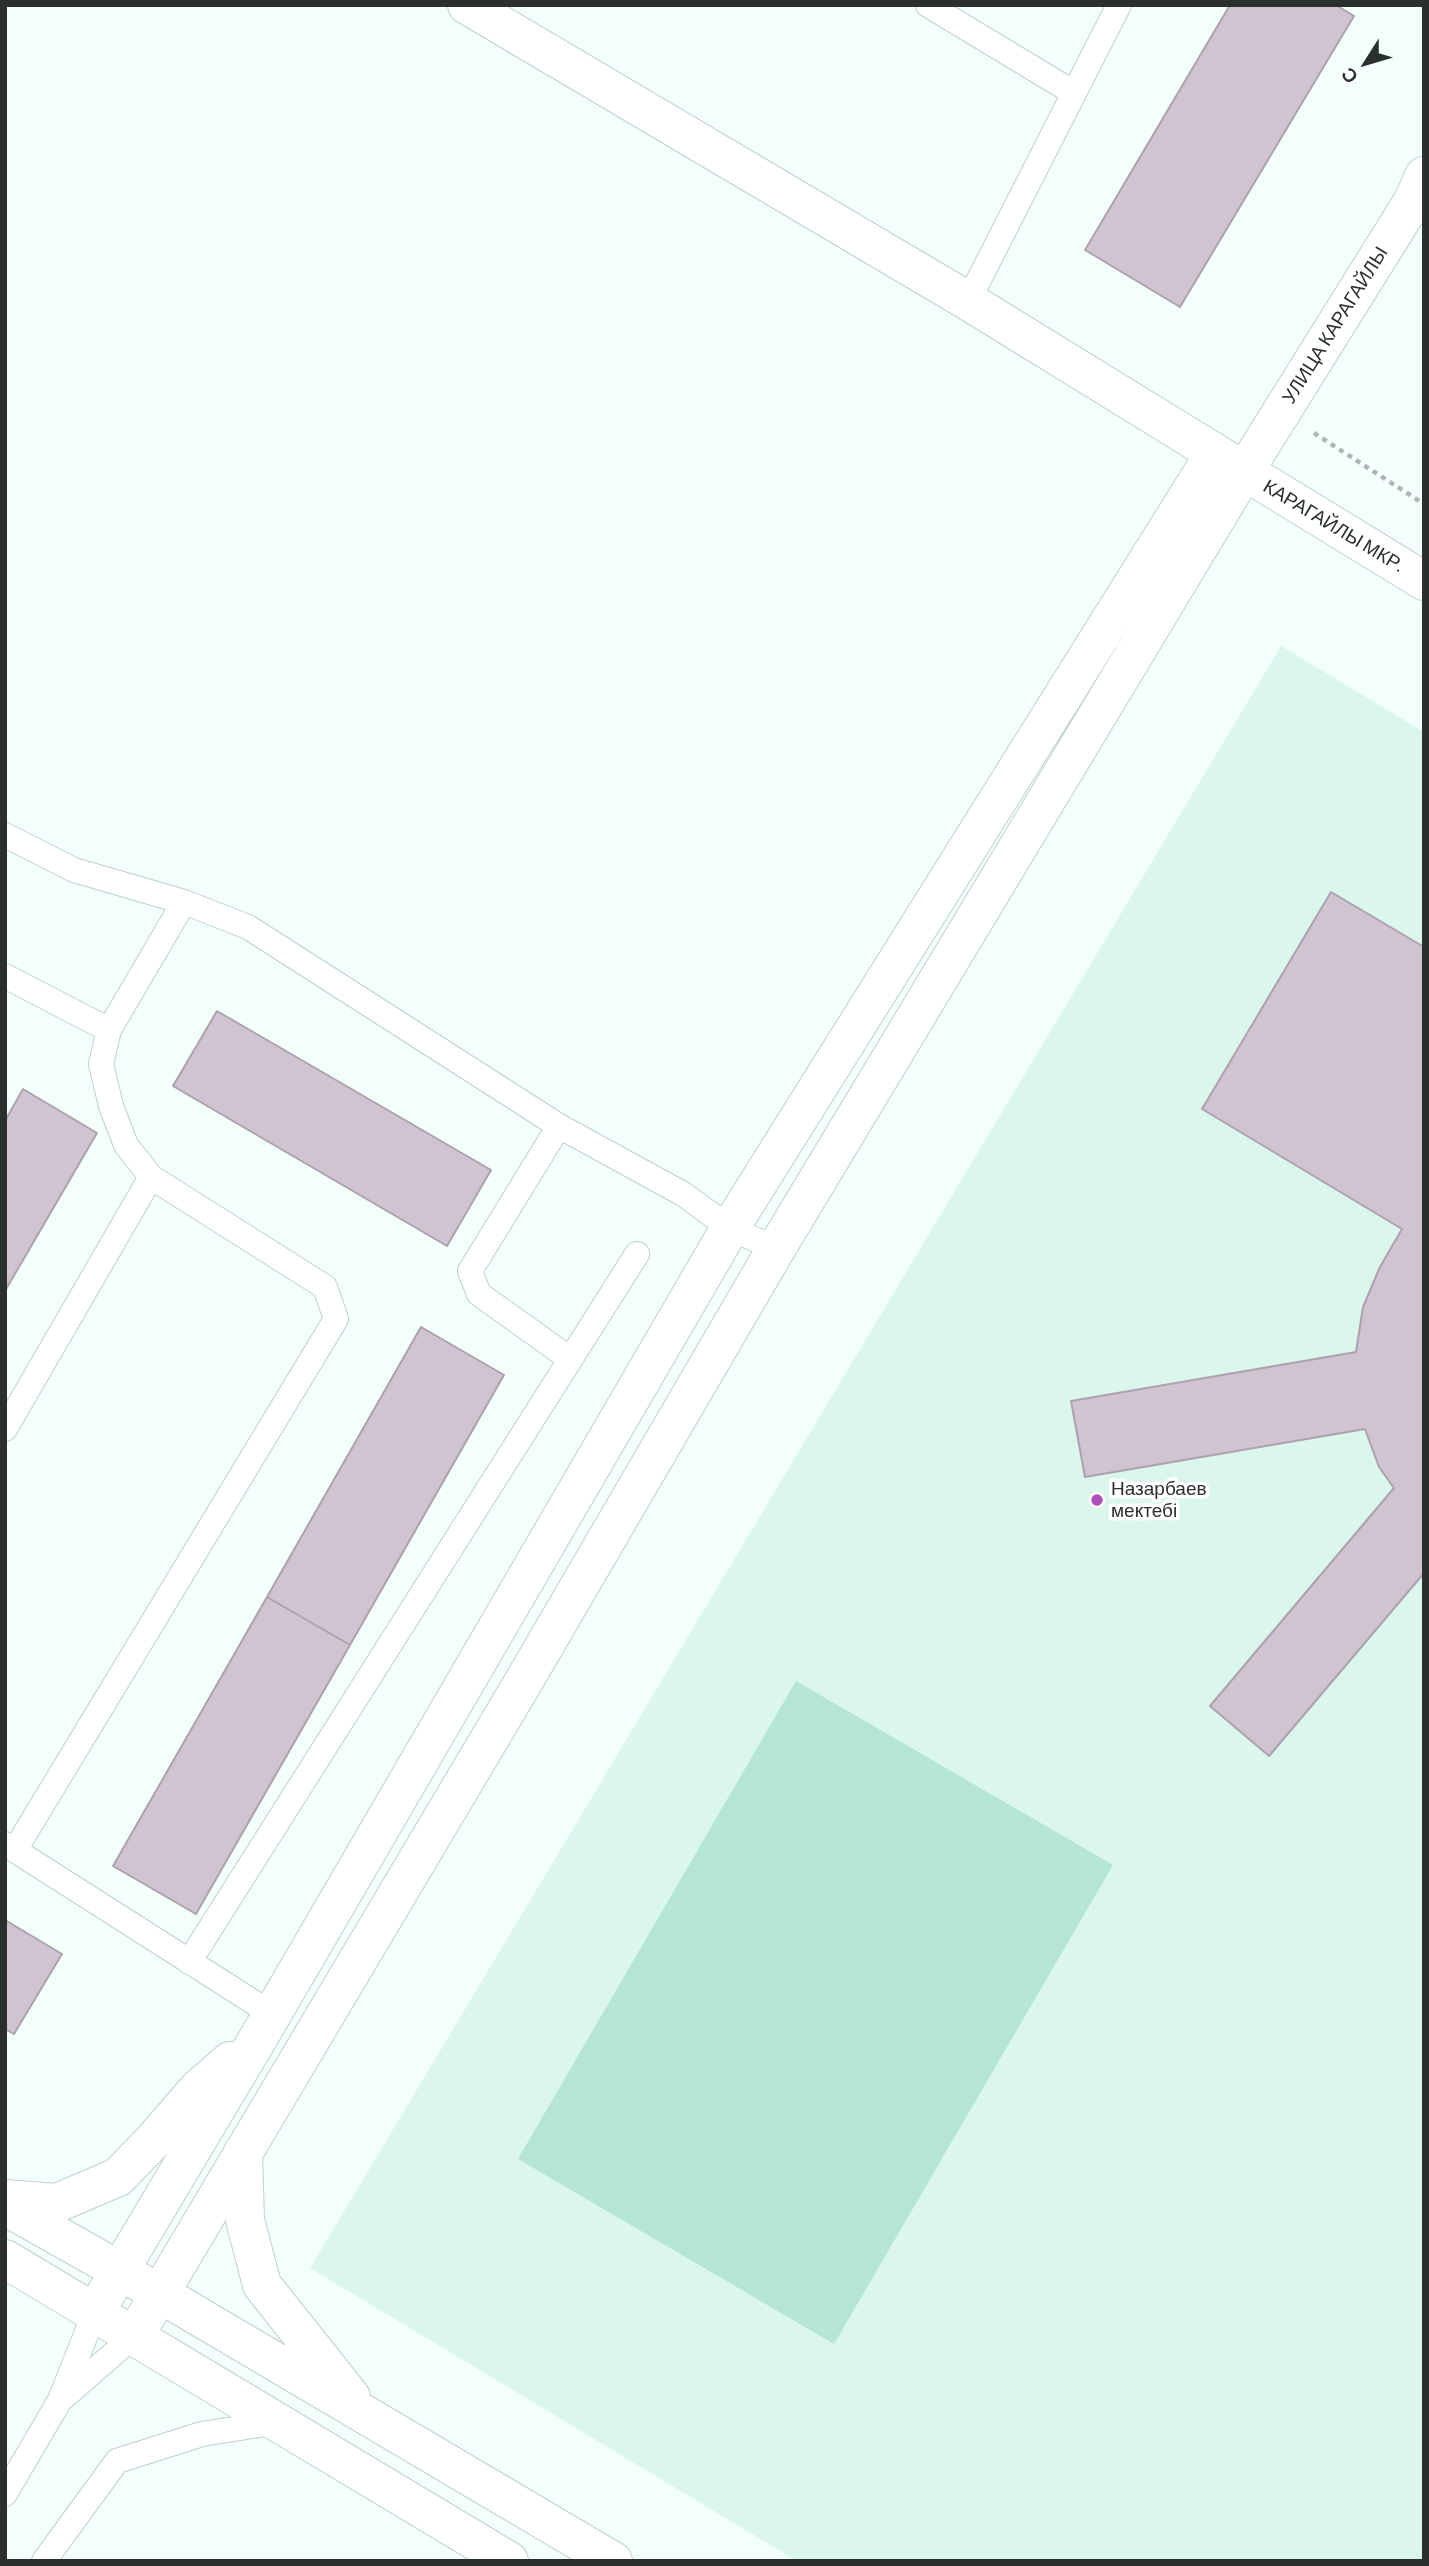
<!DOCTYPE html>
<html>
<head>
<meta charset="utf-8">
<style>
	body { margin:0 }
	#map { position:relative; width:1429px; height:2566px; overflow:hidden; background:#f3fffb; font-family:Barlow,sans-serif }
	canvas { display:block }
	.frame { position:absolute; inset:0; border:7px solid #29302d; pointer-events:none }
	.north { position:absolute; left:1331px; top:28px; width:70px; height:70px; -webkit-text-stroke:5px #fff; paint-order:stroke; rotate:233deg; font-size:19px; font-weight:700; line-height:28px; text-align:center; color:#29302d }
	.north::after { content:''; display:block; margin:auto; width:24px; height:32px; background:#29302d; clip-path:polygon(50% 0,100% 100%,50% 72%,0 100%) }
</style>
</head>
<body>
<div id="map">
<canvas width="1429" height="2566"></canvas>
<div class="frame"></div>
<div class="north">С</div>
</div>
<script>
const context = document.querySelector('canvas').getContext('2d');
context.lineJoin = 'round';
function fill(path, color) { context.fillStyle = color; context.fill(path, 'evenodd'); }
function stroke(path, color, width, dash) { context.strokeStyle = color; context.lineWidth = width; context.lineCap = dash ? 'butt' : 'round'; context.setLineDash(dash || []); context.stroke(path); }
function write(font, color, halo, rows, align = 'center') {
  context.font = font + ' Barlow,sans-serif'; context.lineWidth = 7; context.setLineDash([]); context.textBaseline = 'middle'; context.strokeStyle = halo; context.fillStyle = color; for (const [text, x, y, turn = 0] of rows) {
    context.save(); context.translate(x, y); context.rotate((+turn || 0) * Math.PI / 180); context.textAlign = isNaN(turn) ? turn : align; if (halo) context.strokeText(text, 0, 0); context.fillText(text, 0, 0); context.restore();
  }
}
fill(new Path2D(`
	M1281 646 1424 732V2561H797L310 2268Z`), '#dbf7ed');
fill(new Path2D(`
	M796 1681 1113 1865 834 2344 518 2159Z`), '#b5e5d5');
const building = new Path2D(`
	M1230 5H1336L1354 16 1180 307 1085 250Z
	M1331 892 1424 947V1573L1269 1756 1210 1706 1394 1488 1379 1467 1365 1429 1085 1477 1071 1401 1356 1352 1363 1307 1380 1267 1402 1229 1202 1109Z
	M217 1011 491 1170 447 1246 173 1086Z
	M23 1089 97 1133 5 1291V1121Z
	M421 1327 504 1375 350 1645 267 1597Z
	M267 1597 350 1645 196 1914 113 1866Z
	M5 1920 62 1954 14 2034 5 2029Z`);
fill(building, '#d1c4d1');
stroke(building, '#ada1ae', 2);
const service = new Path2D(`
	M928 5 1074 93
	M968 301 1119 5
	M5 835 74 870 184 902 248 927 559 1126 683 1194 730 1228 776 1249
	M5 976 109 1030
	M559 1126 470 1271 479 1294 570 1359
	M5 1429 151 1177
	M5 1844 272 2014
	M15 1850 336 1319 325 1287 151 1177 126 1145 111 1106 101 1064 109 1030 184 902
	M189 1962 637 1254
	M64 2397 135 2335
	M5 2494 60 2400 95 2312
	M44 2561 117 2461 202 2434 278 2422`);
const minor = new Path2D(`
	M467 5 968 301 1215 453
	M1244 472 1413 201 1424 176`);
const tertiary = new Path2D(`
	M243 2152 245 2220 262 2285 351 2397
	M5 2199 57 2203 118 2177 152 2142 199 2088 230 2061
	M5 2206 159 2293 613 2561
	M5 2259 509 2561
	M95 2312 260 2035 730 1228 1215 453 1424 581
	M135 2335 521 1686 776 1249 1244 472`);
stroke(service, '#bed1ca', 26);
stroke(minor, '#bed1ca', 40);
stroke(tertiary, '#bed1ca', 40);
stroke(new Path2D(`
	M1314 433 1424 504`), '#acb6b2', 4.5, [5, 5]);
stroke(service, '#fff', 24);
stroke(minor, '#fff', 38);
stroke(tertiary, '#fff', 38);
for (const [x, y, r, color] of [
	[1097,1500,7,"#af4fb8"]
]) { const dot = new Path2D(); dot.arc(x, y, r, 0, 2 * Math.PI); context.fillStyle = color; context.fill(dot); stroke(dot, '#fff', 2.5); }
write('19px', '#29302d', '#fff', [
	["УЛИЦА КАРАГАЙЛЫ",1335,325,-58],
	["КАРАГАЙЛЫ МКР.",1334,526,31]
]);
write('19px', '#29302d', '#fff', [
	["Назарбаев",1111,1489],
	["мектебі",1111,1511]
], 'left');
</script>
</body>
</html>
